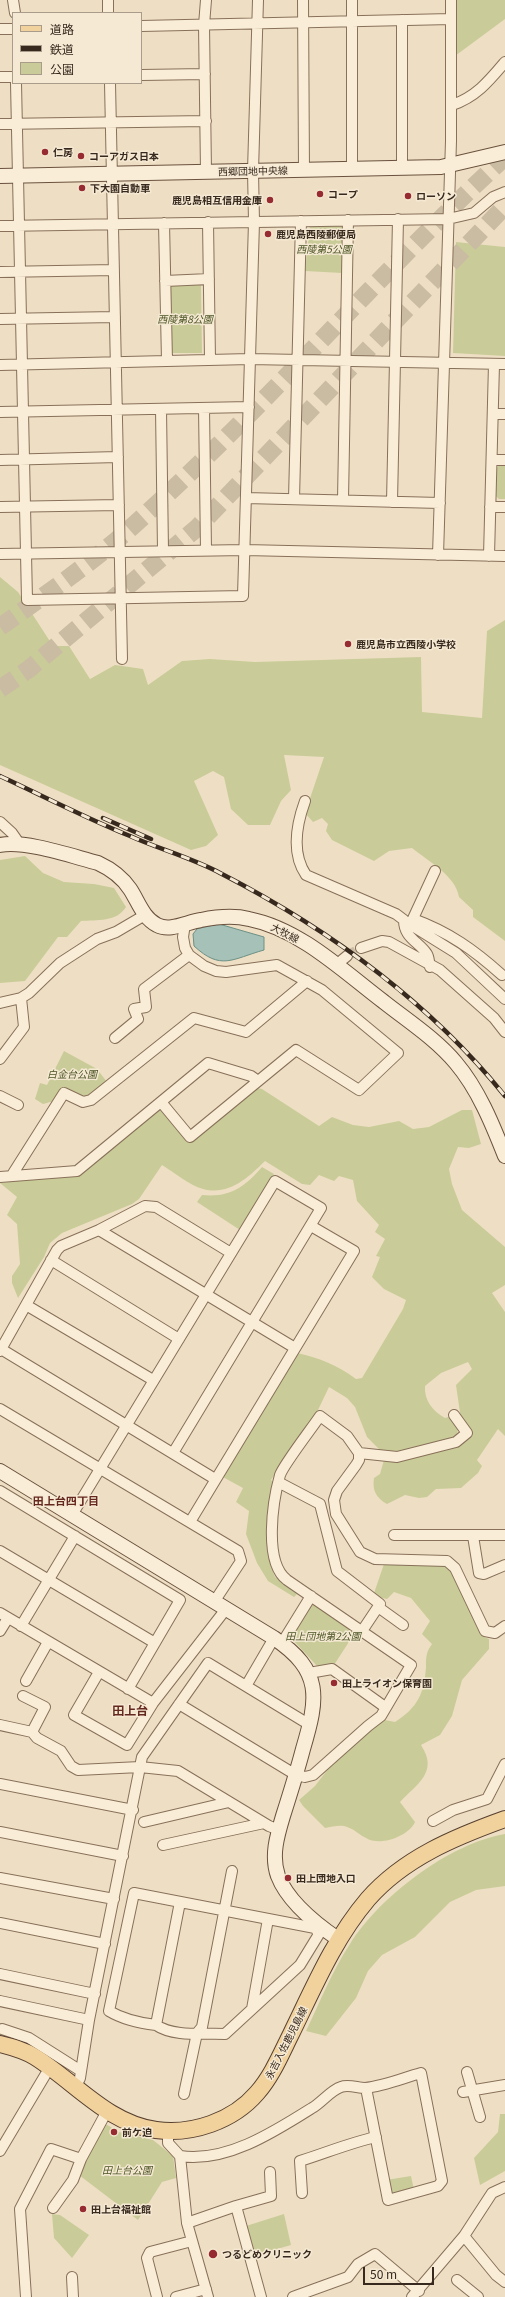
<!DOCTYPE html>
<html>
<head>
<meta charset="utf-8">
<style>
	body { margin:0 }
	#map { position:relative; width:505px; height:2297px; overflow:hidden; background:#eedfc4; font-family:Georgia,"Noto Sans JP",serif }
	canvas { display:block }
	.legend { position:absolute; left:12px; top:12px; width:130px; height:72px; box-sizing:border-box; background:#f5e9d3; border:1px solid #a99c8b; margin:0; padding:5px 7px; list-style:none; font-size:12px; color:#38291e }
	.legend li { display:flex; align-items:center; gap:8px; height:20px }
	.legend b { width:20px; border:1px solid #a99c8b }
	.scale { position:absolute; left:363px; top:2267px; width:71px; height:18px; box-sizing:border-box; border:2px solid #38291e; border-top:0; padding-left:5px; font-size:12px; line-height:14px; white-space:nowrap; color:#38291e; -webkit-text-stroke:3px #f5e9d3; paint-order:stroke }
</style>
</head>
<body>
<div id="map">
<canvas width="505" height="2297"></canvas>
<ul class="legend">
<li><b style="height:5px;background:#f1d19c"></b>道路</li>
<li><b style="height:5px;background:#38291e"></b>鉄道</li>
<li><b style="height:11px;background:#c9cc98"></b>公園</li>
</ul>
<div class="scale">50 m</div>
</div>
<script>
const context = document.querySelector('canvas').getContext('2d');
context.lineJoin = 'round';
function fill(path, color) { context.fillStyle = color; context.fill(path, 'evenodd'); }
function stroke(path, color, width, dash) { context.strokeStyle = color; context.lineWidth = width; context.lineCap = dash ? 'butt' : 'round'; context.setLineDash(dash || []); context.stroke(path); }
function write(font, color, halo, rows, align = 'center') {
  context.font = font + ' Georgia,"Noto Sans JP",serif'; context.lineWidth = 3; context.setLineDash([]); context.textBaseline = 'middle'; context.strokeStyle = halo; context.fillStyle = color; for (const [text, x, y, turn = 0] of rows) {
    context.save(); context.translate(x, y); context.rotate((+turn || 0) * Math.PI / 180); context.textAlign = isNaN(turn) ? turn : align; if (halo) context.strokeText(text, 0, 0); context.fillText(text, 0, 0); context.restore();
  }
}
fill(new Path2D(`
	M455 0H505V19L455 56Z
	M310 225H342V273L305 271Z
	M456 242 505 247V356L453 353Z
	M168 285H201L202 353H170Z
	M500 463 505 464V499H499L496 496 497 468Z
	M0 577 18 592 53 646H69L90 679 115 665 143 669 148 685 182 661 210 659 255 662 421 657 422 712 482 718 487 631 505 620V941L473 917V910L459 897C456 876 428 861 412 848L389 851 374 861 332 840 326 831 328 824 322 818 313 822 305 813 324 757 284 755 291 790 281 801 270 825H248L231 809 224 777 213 771 194 781 218 835 206 846 191 850 0 765Z
	M25 856 43 873 64 882 94 884 114 888 126 907C117 922 97 920 81 921L67 937H58L25 981 0 983V860Z
	M64 1051 97 1069 107 1082C87 1100 86 1100 63 1087L54 1101 43 1104 35 1099 40 1083 47 1085Z
	M257 1088 262 1089 319 1126 332 1117 353 1125 369 1127 399 1121 413 1129 429 1127 462 1110H472L481 1144 469 1148 458 1147 449 1169 452 1184 462 1210 505 1247V1285L492 1293 505 1312V1436L498 1429 477 1460 482 1466 478 1473 461 1488 436 1489 427 1497 419 1498 405 1495 387 1504C376 1498 372 1490 374 1478L380 1474 384 1460H398L447 1449 471 1433 461 1420 456 1385 472 1369 468 1362 441 1373 425 1386C424 1401 433 1411 445 1418L451 1416C459 1427 461 1433 451 1441L390 1455 381 1451 367 1437 355 1407 347 1398 329 1387 318 1410 271 1480 275 1484 267 1514 271 1566 275 1577 299 1592 294 1597 268 1581 257 1563 246 1534 249 1511 236 1502 243 1488 221 1476 297 1353C320 1358 337 1365 356 1379L362 1378 403 1309 406 1300 384 1289 372 1277 380 1257 376 1256 385 1239 375 1232 379 1225 357 1201 353 1180 339 1176 334 1181 319 1175 310 1185 302 1184 265 1161C249 1177 229 1196 203 1189 189 1185 175 1173 162 1165L139 1199 132 1204 62 1233 50 1243 44 1257 18 1298 12 1283V1276L20 1264 17 1224 7 1215 17 1197 0 1183 79 1174 158 1110H162L188 1141H192Z
	M262 1167 274 1174 240 1230 197 1202 202 1195C229 1198 245 1187 262 1167Z
	M384 1564 446 1565 452 1571 479 1630 484 1637 489 1639V1649L462 1680 452 1716 440 1735 421 1745C439 1772 417 1784 400 1802L415 1822C409 1836 380 1847 366 1838 358 1834 353 1828 344 1826 338 1825 331 1827 325 1828L303 1806 299 1800 315 1786 335 1760 368 1731 385 1720 395 1722C418 1707 424 1694 426 1667 426 1657 426 1652 432 1644L422 1634 430 1621 411 1598 394 1592 387 1599 373 1596Z
	M317 1603 356 1631 334 1665 317 1666 292 1639 291 1635 311 1604Z
	M505 1834V1886L476 1890 450 1902 415 1937 382 1955 368 1971 356 1998 326 2036 306 2031C320 2002 332 1971 350 1944 379 1897 450 1843 505 1834Z
	M500 2114H505V2171L480 2185 474 2158 498 2132Z
	M104 2123 119 2132 153 2140 173 2156 176 2178 162 2182 138 2220 79 2175 84 2162Z
	M411 2176 414 2190 393 2196 386 2180Z
	M52 2214 60 2215 89 2235 72 2258 54 2238Z
	M284 2214 291 2245 256 2255 252 2252 246 2226Z`), '#c9cc98');
const water = new Path2D(`
	M219 924 264 937V950C232 959 221 971 194 946L193 934 197 929Z`);
fill(water, '#a6c1b7');
stroke(water, '#6d8f84', 1);
stroke(new Path2D(`
	M347 956 361 948`), '#cabba3', 10, [10, 5]);
stroke(new Path2D(`
	M0 627C42 597 86 567 125 533 258 415 374 278 505 157
	M0 689 29 669 197 528 505 206`), '#cabba3', 18, [18, 9]);
const street = new Path2D(`
	M13 0 15 13
	M108 0V13
	M206 0 204 25 206 172
	M303 0 304 170
	M352 0V169
	M402 20V167
	M141 26 451 19
	M0 29H13
	M141 75 205 74
	M0 77H13
	M16 83 27 600 243 596 254 222 253 171 258 0
	M110 83 122 659
	M452 105C476 97 489 81 505 62
	M0 124 206 121
	M208 222 210 360
	M164 223 167 361
	M0 226 448 219 474 213 493 197 505 192
	M0 272 114 270
	M165 281 209 279
	M0 319 115 317
	M0 365 250 359 505 364
	M204 408 206 550
	M161 409 163 551
	M0 412 249 407
	M493 414H505
	M0 460 118 457
	M492 460H505
	M246 498 440 503
	M294 499 301 221
	M343 500 348 220
	M392 502 398 219
	M0 507 119 505
	M490 507H505
	M0 554 245 550 505 556
	M438 555 451 141V0
	M489 556 494 364
	M305 801C297 823 291 853 306 875L396 914 404 920C404 938 418 941 427 954 429 957 429 963 430 967
	M0 822 12 833 19 843
	M413 919C449 932 474 950 502 975
	M410 925 435 871
	M411 925 456 953 505 999
	M361 948 382 941 389 942 440 970 494 1018 505 1032
	M336 965 347 956
	M0 1003 21 998 29 993 60 963 97 939 116 932 145 915
	M115 1038 138 1019 134 1009 146 1007 144 989 189 955
	M0 1059 24 1027 21 998
	M0 1096 18 1105
	M161 1102 190 1137 296 1050 359 1090 398 1053 322 990 277 965 226 972 216 971 204 966 189 955 185 948 183 937 185 924
	M12 1175 64 1093 83 1102 91 1100 194 1018 246 1032 307 981
	M0 1177 77 1171 208 1063 251 1076 258 1081
	M99 1230 295 1348
	M51 1260 179 1339
	M26 1305 153 1380
	M1 1349 215 1479
	M0 1351 57 1250 61 1246 99 1230 145 1206 156 1207 231 1253
	M0 1409 238 1551 241 1561 214 1602
	M359 1453 397 1457 456 1442 467 1433 454 1415
	M280 1483 320 1504 337 1571 380 1604 362 1631
	M0 1491 180 1600 128 1689
	M72 1515 275 1181 321 1208 173 1453
	M190 1522 354 1251 311 1226
	M394 1535H505
	M473 1536 479 1573 484 1574 505 1565
	M0 1551 155 1643
	M378 1607 403 1625
	M0 1613 153 1703
	M21 1626 75 1536
	M0 1631 8 1618
	M282 1643 311 1596
	M99 1672 74 1715 127 1745 153 1703 226 1609
	M309 1673 332 1669 385 1707
	M26 1681 48 1642
	M246 1686 274 1638
	M23 1696 45 1707 32 1732
	M179 1704 296 1775 305 1777 313 1775 368 1726 381 1716 411 1665 287 1580C263 1562 273 1500 280 1475 284 1464 312 1428 320 1416L347 1436 359 1453V1460L356 1465 337 1491 334 1500 336 1514 360 1552 375 1559 447 1561 455 1568 485 1631 495 1633 505 1626
	M0 1725 32 1732 37 1738 61 1751 71 1766 78 1770 140 1767 178 1771 269 1826 279 1830
	M0 1784 133 1810
	M433 1821 453 1810 487 1799 505 1764
	M144 1822 229 1802
	M0 1832 123 1856
	M163 1845 264 1823
	M0 1878 114 1899
	M180 1902 156 2025C173 2037 204 2033 225 2034L300 1965 319 1934 315 1928
	M0 1923 105 1944
	M0 1974 95 1994
	M0 2001 89 2020
	M252 2009 268 1919
	M156 2025C139 2023 124 2020 109 2011L134 1893 315 1928 318 1924
	M2 2029 29 2038 81 2071
	M467 2072 480 2117
	M76 2087 80 2078 89 2020 142 1757 208 1663 310 1725
	M463 2092 505 2085
	M184 2094 197 2033 202 2027 232 1871
	M168 2130V2143L180 2156 187 2223 208 2297
	M0 2151 50 2067
	M180 2156C226 2163 274 2132 312 2108 321 2103 331 2090 341 2087 348 2084 358 2088 365 2088 384 2086 403 2078 421 2073L442 2181 438 2186 388 2200 366 2088
	M302 2193 300 2161C326 2153 349 2143 376 2137
	M236 2206 271 2196 270 2172
	M53 2208 73 2180 81 2159 107 2111
	M187 2223 236 2206 261 2297
	M464 2236 496 2275 505 2282
	M72 2277 73 2297
	M457 2280 478 2297
	M26 2297 20 2209 51 2149 81 2159
	M157 2297 147 2258 150 2252 192 2241
	M176 2297 206 2289
	M293 2297 348 2277 358 2264 375 2254 419 2291
	M412 2297 464 2236 492 2193 505 2187`);
const secondary = new Path2D(`
	M0 176 441 167 505 152
	M0 845C25 840 71 856 98 863 111 869 122 877 130 889 138 901 143 918 157 925 170 932 187 922 201 920 216 917 233 915 249 919 300 929 343 971 384 1002 408 1021 436 1039 456 1063 478 1089 492 1123 505 1156
	M0 1471 274 1638C323 1671 318 1698 303 1749 297 1772 290 1794 283 1816 277 1836 271 1856 278 1876 288 1902 316 1924 338 1939`);
const primary = new Path2D(`
	M0 2044C12 2047 24 2050 35 2057 75 2082 107 2123 156 2130 192 2135 233 2121 257 2093 272 2076 281 2054 291 2034 314 1987 334 1939 368 1899 404 1858 455 1837 505 1819`);
stroke(street, '#88705a', 12);
stroke(secondary, '#6a513e', 16);
stroke(primary, '#563f2f', 18);
stroke(street, '#f9edd7', 10);
stroke(secondary, '#f9edd7', 14);
stroke(primary, '#f1d19c', 16);
const rail = new Path2D(`
	M0 776C43 796 86 818 130 836 159 849 192 858 220 873 327 928 429 1002 505 1096
	M103 818 151 839`);
stroke(rail, '#38291e', 4.5);
stroke(rail, '#f5e9d3', 3, [9]);
for (const [x, y, r, color] of [
	[45,152,4,"#972b32"],
	[81,156,4,"#972b32"],
	[82,188,4,"#972b32"],
	[320,194,4,"#972b32"],
	[408,196,4,"#972b32"],
	[270,200,4,"#972b32"],
	[268,234,4,"#972b32"],
	[348,644,4,"#972b32"],
	[334,1683,4,"#972b32"],
	[288,1878,4,"#972b32"],
	[114,2132,4,"#972b32"],
	[83,2209,4,"#972b32"],
	[213,2254,5,"#972b32"]
]) { const dot = new Path2D(); dot.arc(x, y, r, 0, 2 * Math.PI); context.fillStyle = color; context.fill(dot); stroke(dot, '#f5e9d3', 1.5); }
write('bold 10px', '#38291e', '#f5e9d3', [
	["仁房",53,152],
	["コーアガス日本",89,156],
	["下大園自動車",90,188],
	["コープ",328,194],
	["ローソン",416,196],
	["鹿児島相互信用金庫",262,200,"right"],
	["鹿児島西陵郵便局",276,234],
	["鹿児島市立西陵小学校",356,644],
	["田上ライオン保育園",342,1683],
	["田上団地入口",296,1878],
	["前ケ迫",122,2132],
	["田上台福祉館",91,2209],
	["つるどめクリニック",222,2254]
], 'left');
write('10px', '#38291e', '#f5e9d3', [
	["西郷団地中央線",253,171,-1],
	["大牧線",285,933,27],
	["永吉入佐鹿児島線",286,2043,-63]
]);
write('italic 10px', '#4c5525', '#f5e9d3', [
	["西陵第5公園",324,249],
	["西陵第8公園",185,319],
	["白金台公園",72,1074],
	["田上団地第2公園",323,1636],
	["田上台公園",127,2170]
]);
write('bold 11px', '#65281e', '#f5e9d3', [
	["田上台四丁目",66,1501]
]);
write('bold 12px', '#65281e', '#f5e9d3', [
	["田上台",130,1710]
]);
</script>
</body>
</html>
